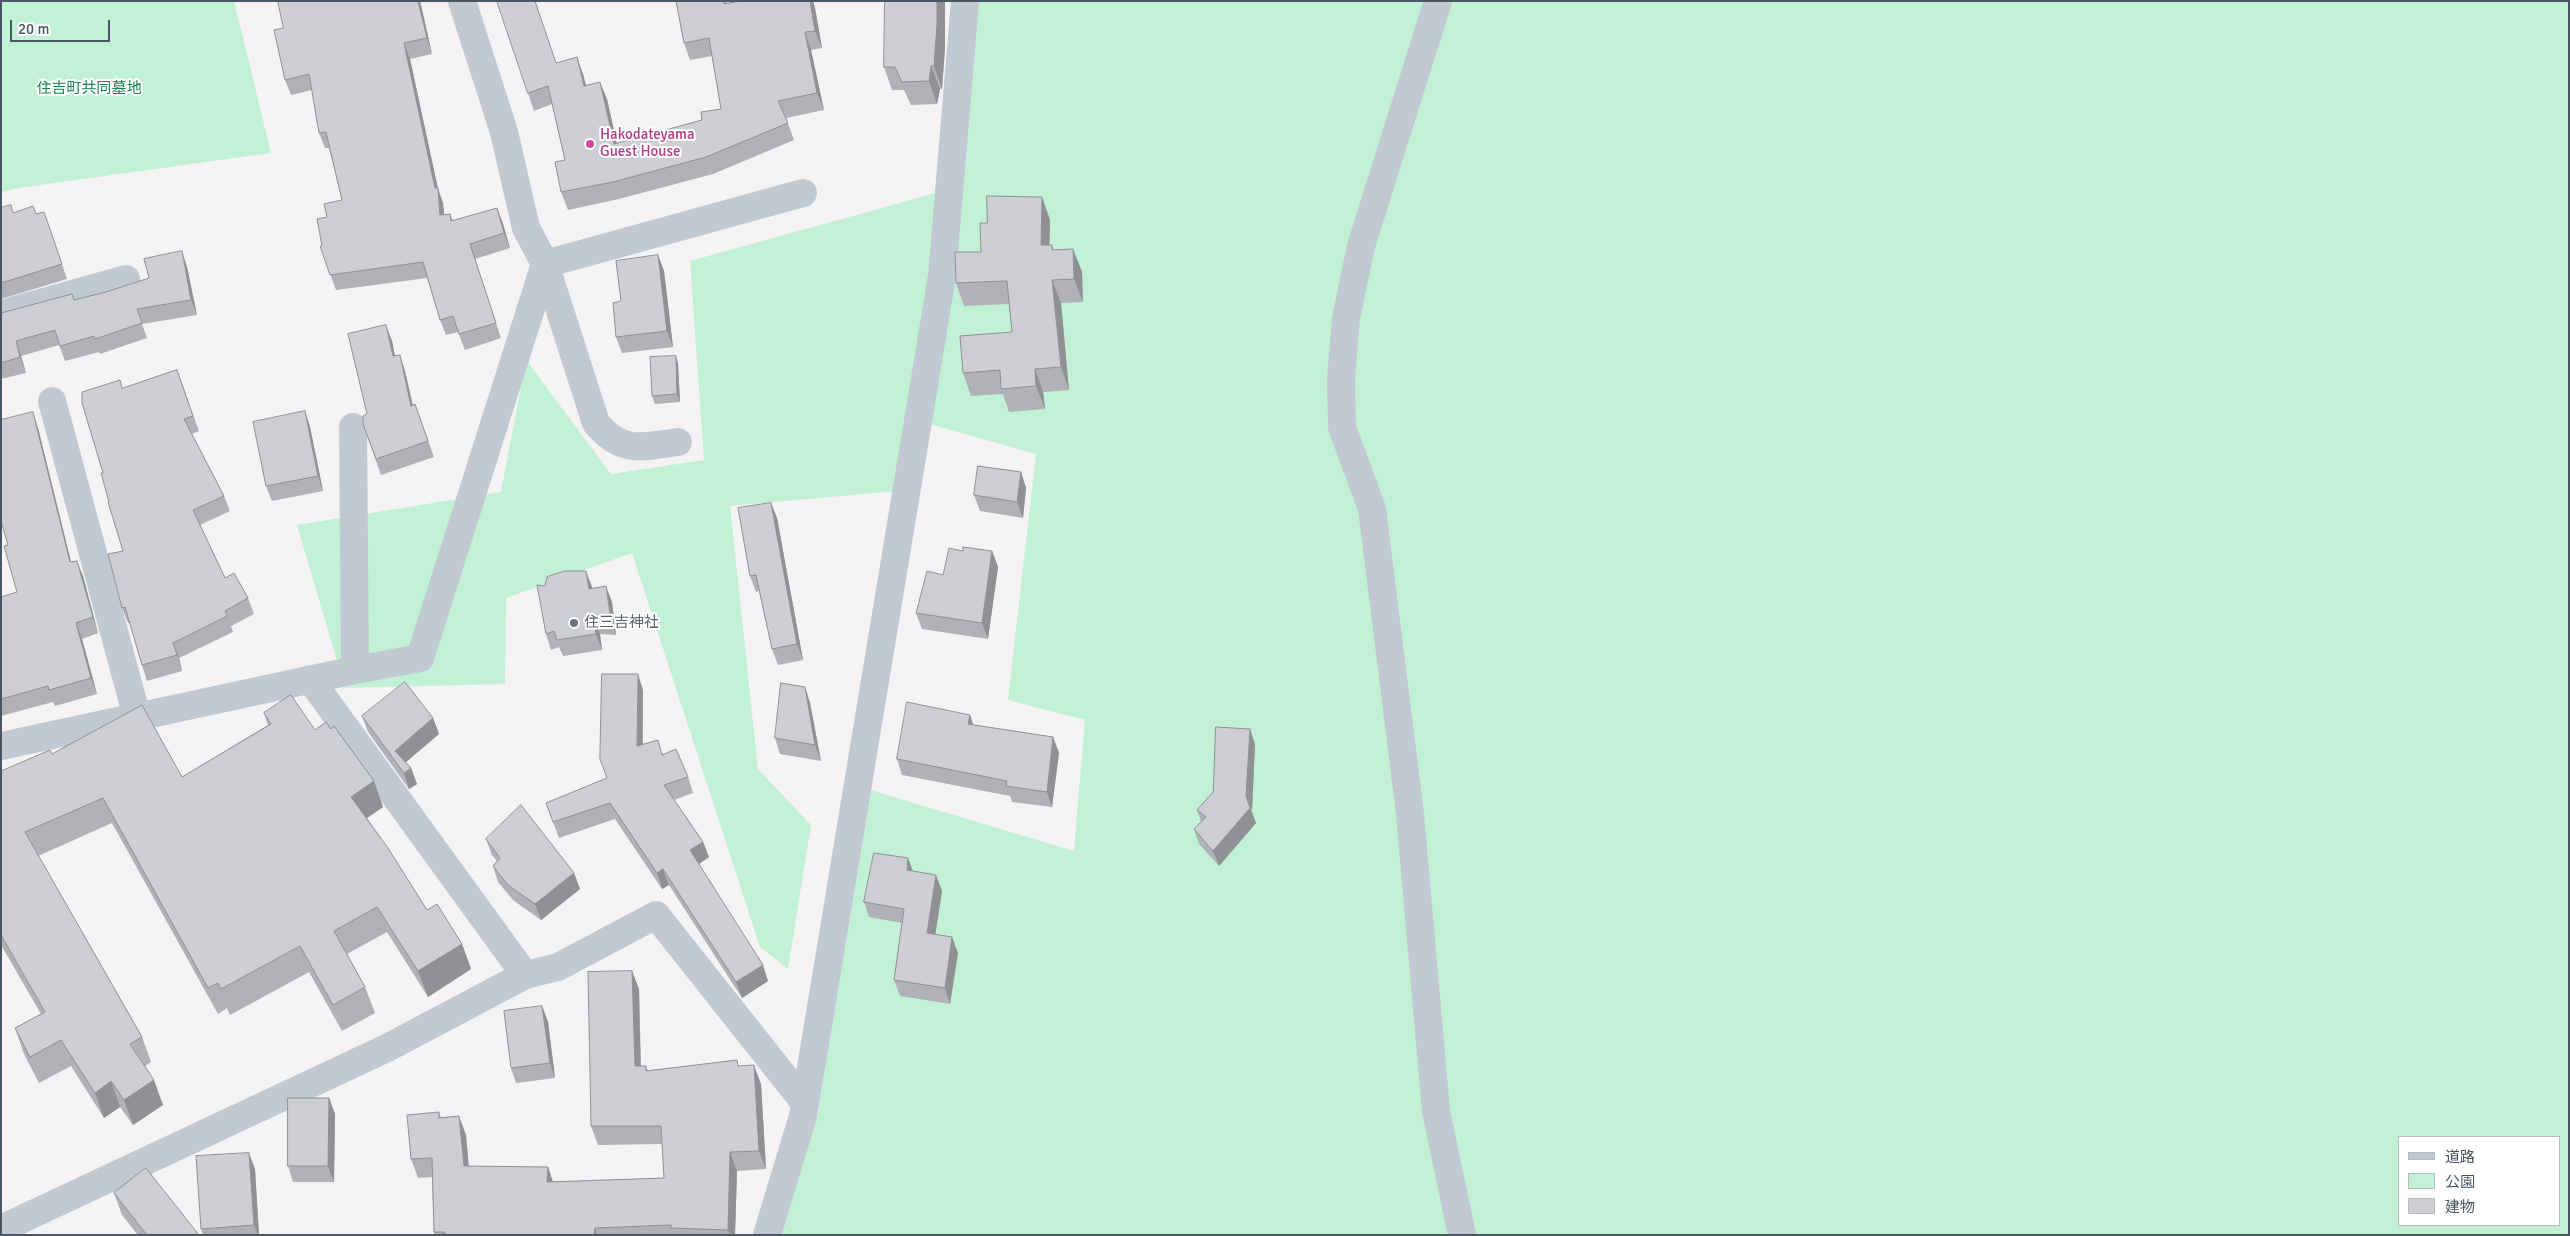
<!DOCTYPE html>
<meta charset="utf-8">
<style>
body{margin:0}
#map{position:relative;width:2570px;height:1236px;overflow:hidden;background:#f5f3f3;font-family:Signika,"Noto Sans JP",sans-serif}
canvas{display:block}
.frame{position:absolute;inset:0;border:2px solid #4a5661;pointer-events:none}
.legend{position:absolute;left:2398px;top:1136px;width:162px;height:90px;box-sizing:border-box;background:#fff;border:1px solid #b7bbc0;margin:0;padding:6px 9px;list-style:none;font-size:15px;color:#4a5661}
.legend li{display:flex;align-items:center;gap:10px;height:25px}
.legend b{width:25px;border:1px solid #b7bbc0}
.scale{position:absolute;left:10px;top:20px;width:100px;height:22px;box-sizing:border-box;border:2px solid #4a5661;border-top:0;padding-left:6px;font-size:15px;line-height:18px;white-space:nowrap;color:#4a5661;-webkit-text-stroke:4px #fff;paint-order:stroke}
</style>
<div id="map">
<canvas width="2570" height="1236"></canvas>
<div class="frame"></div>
<ul class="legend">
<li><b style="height:6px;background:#c1cad2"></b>道路</li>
<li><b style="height:14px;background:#c3f1d5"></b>公園</li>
<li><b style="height:14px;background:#cdcfd5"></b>建物</li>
</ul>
<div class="scale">20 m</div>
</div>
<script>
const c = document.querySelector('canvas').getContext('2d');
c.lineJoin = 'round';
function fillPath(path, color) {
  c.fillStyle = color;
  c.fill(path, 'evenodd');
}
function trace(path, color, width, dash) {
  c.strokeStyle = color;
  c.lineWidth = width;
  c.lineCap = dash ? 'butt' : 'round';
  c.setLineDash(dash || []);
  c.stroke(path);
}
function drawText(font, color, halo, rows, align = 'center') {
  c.font = font + ' Signika,"Noto Sans JP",sans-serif';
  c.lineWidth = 4;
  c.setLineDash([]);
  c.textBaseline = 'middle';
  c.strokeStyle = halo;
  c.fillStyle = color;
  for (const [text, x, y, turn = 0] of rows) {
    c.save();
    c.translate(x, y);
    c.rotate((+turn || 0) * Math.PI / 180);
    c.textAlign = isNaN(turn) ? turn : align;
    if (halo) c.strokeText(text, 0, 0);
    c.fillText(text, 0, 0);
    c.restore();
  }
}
const green = new Path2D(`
 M 1,1 L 234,1 L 271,153 L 25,187 L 1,192 Z
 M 975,1 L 2569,1 L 2569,1235 L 781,1235 L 818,1114 L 867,789 L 1074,851 L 1085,720 L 1008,700 L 1036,454 L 926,423 L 908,490 L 730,506 L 758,769 L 811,825 L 788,969 L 760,947 L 632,553 L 506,598 L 505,684 L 345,688 L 297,525 L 501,492 L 526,360 L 611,474 L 704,460 L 690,261 L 961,186 ZM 2399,1137 L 2559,1137 L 2559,1225 L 2399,1225 Z`);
const minor = new Path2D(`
 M 462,1 L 504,132 L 526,228 L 545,264 L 596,423 C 621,454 643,447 678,442
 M 1438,1 L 1361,246 L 1346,318 L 1341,378 L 1342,427 L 1372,509 L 1410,814 L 1436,1111 L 1462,1235
 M 545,264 L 803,193
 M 1,314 L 126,279
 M 52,401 L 137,717
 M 353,427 L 355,670
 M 310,679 L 525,975
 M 1,746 L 355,670 L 420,658 L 545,264
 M 1,1229 L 387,1048 L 525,975 L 558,967 L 656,915 L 805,1103
 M 767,1235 L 803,1116 L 942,276 L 965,1`);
const wall = new Path2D(`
 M 420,1 L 432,54 L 410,59 L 438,189 L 443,203 L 444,215 L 450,214 L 453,221 L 497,208 L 503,224 L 510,248 L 475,259 L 501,338 L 465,350 L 458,332 L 446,335 L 440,320 L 427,278 L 336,290 L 320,246 L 322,246 L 327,217 L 342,200 L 329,148 L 325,148 L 319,133 L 312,90 L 291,95 L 285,80 L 283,28 Z
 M 676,1 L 727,1 L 727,3 L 740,1 L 813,1 L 815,8 L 822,48 L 811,50 L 824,110 L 786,118 L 794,140 L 713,174 L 619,199 L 568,210 L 561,192 L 565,160 L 552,104 L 534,111 L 528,93 L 556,62 L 583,74 L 586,85 L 607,99 L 617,144 L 702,120 L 721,109 L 712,56 L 690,60 L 684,43 Z
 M 945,48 L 942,89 L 940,89 L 937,104 L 911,105 L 904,90 L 892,90 L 884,67 Z
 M 1042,197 L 1050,220 L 1049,245 L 1052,245 L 1054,250 L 1073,249 L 1082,272 L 1083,302 L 1061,303 L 1069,390 L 1043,392 L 1045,409 L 1009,412 L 1003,394 L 971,396 L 963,373 L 1012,332 L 1009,304 L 964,306 L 956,283 L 981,252 L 987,223 Z
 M 1,208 L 14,213 L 36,214 L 44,212 L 67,279 L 1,299 Z
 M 658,255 L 664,271 L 673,347 L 622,353 L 616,337 L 621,301 Z
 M 187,267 L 197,315 L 142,324 L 147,338 L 100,354 L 99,352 L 65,361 L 59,345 L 21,356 L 26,373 L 1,379 L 1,313 L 74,300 L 106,292 Z
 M 392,341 L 395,356 L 405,371 L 413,405 L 415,404 L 434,457 L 381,475 L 363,424 L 367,414 Z
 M 676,356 L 678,364 L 680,402 L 655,404 L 652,396 Z
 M 177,370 L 199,431 L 192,434 L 224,496 L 230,511 L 200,525 L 225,578 L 248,598 L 254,614 L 231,626 L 233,632 L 179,658 L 182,671 L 147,681 L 142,665 L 130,623 L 128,623 L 122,608 L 123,551 L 109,502 L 103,473 L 123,388 Z
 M 305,411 L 310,427 L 323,491 L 272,501 L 266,486 Z
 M 38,428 L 71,562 L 83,576 L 98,633 L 82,639 L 97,694 L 55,706 L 53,702 L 1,716 L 1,597 L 17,592 L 8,545 Z
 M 1021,472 L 1026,488 L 1023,518 L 980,511 L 974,495 Z
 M 771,503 L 777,518 L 803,660 L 778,665 L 772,649 L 759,591 L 756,592 L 750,576 Z
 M 963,551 L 992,551 L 998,567 L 988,639 L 922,629 L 916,613 L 943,575 Z
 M 545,586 L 592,588 L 612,602 L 616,635 L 600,634 L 602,650 L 563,656 L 559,647 L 551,650 L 546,634 Z
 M 805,687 L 810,703 L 821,761 L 780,754 L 775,738 Z
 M 643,690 L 643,745 L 663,755 L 688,777 L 693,793 L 674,800 L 703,842 L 709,857 L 699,864 L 768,981 L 742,998 L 669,885 L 662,889 L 615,819 L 559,838 L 546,803 L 607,778 Z
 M 264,713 L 315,730 L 374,781 L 383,807 L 367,818 L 427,910 L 462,944 L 471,969 L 428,997 L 387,932 L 347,954 L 365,987 L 375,1013 L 342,1031 L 309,972 L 230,1015 L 227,1008 L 218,1014 L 112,823 L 38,856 L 142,1037 L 151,1062 L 145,1066 L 163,1105 L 133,1125 L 120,1107 L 104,1118 L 71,1066 L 39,1083 L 24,1054 L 15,1028 L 41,1014 L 1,945 L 1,771 L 52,754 L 182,777 L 268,725 Z
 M 970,715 L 973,725 L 1053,737 L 1059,753 L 1052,807 L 1012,802 L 1010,796 L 902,775 L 897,759 Z
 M 362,716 L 433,718 L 439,734 L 405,763 L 411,768 L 417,784 L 409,789 L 368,732 Z
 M 1255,744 L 1252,811 L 1256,823 L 1219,866 L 1199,844 L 1194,829 L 1201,821 L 1197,810 Z
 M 486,839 L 574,873 L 580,889 L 541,920 L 513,900 L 498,882 L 493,866 L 497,861 L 492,855 Z
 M 913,871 L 942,891 L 935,935 L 958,953 L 950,1004 L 900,996 L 894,980 L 902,923 L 869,917 L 864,902 Z
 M 632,971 L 639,989 L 641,1066 L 646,1066 L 648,1071 L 739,1066 L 761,1084 L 766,1169 L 737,1171 L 735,1235 L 435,1235 L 434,1232 L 432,1177 L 418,1178 L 411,1159 L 439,1112 L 441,1118 L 466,1135 L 469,1166 L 548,1167 L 553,1182 L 664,1178 L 662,1144 L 598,1145 L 591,1126 Z
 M 542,1006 L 548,1022 L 555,1078 L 516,1083 L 511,1068 Z
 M 329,1098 L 335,1114 L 334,1182 L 293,1182 L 288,1166 Z
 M 255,1169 L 259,1235 L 203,1235 L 201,1229 Z
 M 114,1193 L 199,1235 L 138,1235 L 122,1215 Z`);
const shadedWall = new Path2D(`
 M 418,1 L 420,1 L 432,54 L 427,38 Z
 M 810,1 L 813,1 L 815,8 L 822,48 L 815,31 Z
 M 937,1 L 945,1 L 945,48 L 942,89 L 934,66 Z
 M 805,32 L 811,50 L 824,110 L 817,93 Z
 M 404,43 L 410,59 L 438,189 L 443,203 L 446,231 L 440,215 L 435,188 Z
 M 577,57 L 583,74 L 590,103 L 584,86 Z
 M 931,66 L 940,89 L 937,104 L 929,81 Z
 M 600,82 L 607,99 L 621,162 L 614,144 Z
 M 1042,197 L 1050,220 L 1049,268 L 1041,245 Z
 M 497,208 L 503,224 L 510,248 L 504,233 Z
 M 1073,249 L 1082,272 L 1083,302 L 1074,279 Z
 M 182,251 L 187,267 L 197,315 L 191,300 Z
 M 658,255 L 664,271 L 673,347 L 667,331 Z
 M 1052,280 L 1061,303 L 1069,390 L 1061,367 Z
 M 386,325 L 392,341 L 398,372 L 393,356 Z
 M 16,341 L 21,356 L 26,373 L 20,357 Z
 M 400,355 L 405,371 L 416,422 L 411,406 Z
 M 676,356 L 678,364 L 680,402 L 677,394 Z
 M 1035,369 L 1043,392 L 1045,409 L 1036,386 Z
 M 305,411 L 310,427 L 323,491 L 318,476 Z
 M 33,412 L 38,428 L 75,578 L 70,562 Z
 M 1021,472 L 1026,488 L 1023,518 L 1017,502 Z
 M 771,503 L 777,518 L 803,660 L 797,644 Z
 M 992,551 L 998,567 L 988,639 L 982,623 Z
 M 77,561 L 83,576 L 98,633 L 93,617 Z
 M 586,571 L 592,587 L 595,605 L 589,589 Z
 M 606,586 L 612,602 L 616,635 L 611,620 Z
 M 594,618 L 600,634 L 602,650 L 596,634 Z
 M 76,623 L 82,639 L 97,694 L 91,678 Z
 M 173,643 L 179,658 L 182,671 L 177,655 Z
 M 638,674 L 643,690 L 642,762 L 637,746 Z
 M 805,687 L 810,703 L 821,761 L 815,745 Z
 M 970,715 L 975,730 L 968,724 Z
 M 433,718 L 439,734 L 400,767 L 395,751 Z
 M 1250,729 L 1255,744 L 1252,811 L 1246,796 Z
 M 1053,737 L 1059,753 L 1052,807 L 1047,792 Z
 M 411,768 L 417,784 L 409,789 L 404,773 Z
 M 374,781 L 383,807 L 361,822 L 351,797 Z
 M 1250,808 L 1256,823 L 1219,866 L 1213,851 Z
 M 703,842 L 709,857 L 696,866 L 690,850 Z
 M 908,858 L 914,874 L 907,870 Z
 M 663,869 L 669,885 L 662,889 L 657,873 Z
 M 574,873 L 580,889 L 541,920 L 535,904 Z
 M 936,875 L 942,891 L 933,949 L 927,933 Z
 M 952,937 L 958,953 L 950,1004 L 945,988 Z
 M 462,944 L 471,969 L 428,997 L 418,971 Z
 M 763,965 L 768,981 L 742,998 L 736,982 Z
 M 632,971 L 639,989 L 641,1084 L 635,1066 Z
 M 542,1006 L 548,1022 L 555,1078 L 550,1063 Z
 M 754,1065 L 761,1084 L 766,1169 L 759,1151 Z
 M 154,1080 L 163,1105 L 133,1125 L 124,1100 Z
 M 111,1081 L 120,1107 L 104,1118 L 95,1093 Z
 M 329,1098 L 335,1114 L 334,1182 L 328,1166 Z
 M 459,1116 L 466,1135 L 470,1185 L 464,1166 Z
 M 730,1152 L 737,1171 L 735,1235 L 730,1235 L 728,1230 Z
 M 249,1153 L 255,1169 L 259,1235 L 258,1235 L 254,1225 Z
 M 548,1167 L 554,1186 L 547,1182 Z
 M 595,1228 L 597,1235 L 594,1235 Z`);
const building = new Path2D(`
 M 278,1 L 418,1 L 427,38 L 404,43 L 435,188 L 438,188 L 440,215 L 450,214 L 451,221 L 497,208 L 504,233 L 470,244 L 496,323 L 459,334 L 453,316 L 440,320 L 423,262 L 330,275 L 320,246 L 322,246 L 317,219 L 327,217 L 324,204 L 342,200 L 326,132 L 319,133 L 309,74 L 285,80 L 274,30 L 283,28 Z
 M 497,1 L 535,1 L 556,63 L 577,57 L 584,86 L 600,82 L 614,144 L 702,120 L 701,112 L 721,109 L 709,38 L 684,43 L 676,1 L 724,1 L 724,4 L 740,1 L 810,1 L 815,31 L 805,32 L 817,93 L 778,101 L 788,123 L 706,157 L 613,182 L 561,192 L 555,162 L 565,160 L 548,86 L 528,93 Z
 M 885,1 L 937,1 L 937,24 L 934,66 L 931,66 L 929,81 L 902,82 L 895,67 L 884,67 Z
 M 987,196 L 1042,197 L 1041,245 L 1052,245 L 1052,250 L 1073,249 L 1074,279 L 1052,280 L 1061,367 L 1035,369 L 1036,386 L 1001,389 L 1000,370 L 963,373 L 960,336 L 1012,332 L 1007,281 L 956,283 L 955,252 L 981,252 L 980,223 L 987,223 Z
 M 11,205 L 13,213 L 33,206 L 36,214 L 44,212 L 62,264 L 1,283 L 1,208 Z
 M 182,251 L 191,300 L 137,309 L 142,323 L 95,339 L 94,336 L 60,346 L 55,330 L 16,341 L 20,357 L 1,363 L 1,313 L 72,294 L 74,300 L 106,292 L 149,278 L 144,259 Z
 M 658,255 L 667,331 L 616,337 L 613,303 L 621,301 L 616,261 Z
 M 386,325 L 393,356 L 400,355 L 411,406 L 415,404 L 428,441 L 376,459 L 363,424 L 363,416 L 367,414 L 348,334 Z
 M 676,356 L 677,394 L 652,396 L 650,357 Z
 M 177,370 L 193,416 L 184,419 L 224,496 L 193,510 L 225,578 L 234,573 L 248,598 L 225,611 L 227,616 L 173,643 L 177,655 L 142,665 L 125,607 L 122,608 L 108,554 L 123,551 L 108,502 L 109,502 L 101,473 L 103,473 L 82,403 L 82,392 L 120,380 L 122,388 Z
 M 305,411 L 318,476 L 266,486 L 253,422 Z
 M 33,412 L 70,562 L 77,561 L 93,617 L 76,623 L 91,678 L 49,690 L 48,686 L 1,699 L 1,597 L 17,592 L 4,546 L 8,545 L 1,521 L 1,420 Z
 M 978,466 L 1021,472 L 1017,502 L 974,495 Z
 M 771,503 L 797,644 L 772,649 L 756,575 L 750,576 L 738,508 Z
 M 963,547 L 992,551 L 982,623 L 916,613 L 927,571 L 943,575 L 949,548 L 963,551 Z
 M 565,571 L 586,571 L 589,589 L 606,586 L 611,620 L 594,618 L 596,634 L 557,640 L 554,631 L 546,634 L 537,585 L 545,586 L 547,577 Z
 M 602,674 L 638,674 L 637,746 L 658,740 L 662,755 L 676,749 L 688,777 L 664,785 L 703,842 L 690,850 L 763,965 L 736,982 L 663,869 L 657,873 L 610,803 L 553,822 L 546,803 L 607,778 L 600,759 Z
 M 405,682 L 433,718 L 395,751 L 411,768 L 404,773 L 362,716 Z
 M 781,683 L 805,687 L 815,745 L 775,738 Z
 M 291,695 L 315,730 L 326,722 L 331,729 L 334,726 L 374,781 L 351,797 L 388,848 L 427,910 L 437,904 L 462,944 L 418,971 L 377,907 L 334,931 L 365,987 L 333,1005 L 300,946 L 221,989 L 218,983 L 208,988 L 103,798 L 25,832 L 142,1037 L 130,1044 L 154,1080 L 124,1100 L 111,1081 L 95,1093 L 61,1040 L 30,1057 L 15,1028 L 45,1012 L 1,935 L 1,771 L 50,750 L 52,754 L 142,705 L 182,777 L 271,724 L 264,713 Z
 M 907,702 L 970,715 L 968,724 L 1053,737 L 1047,792 L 1006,786 L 1007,781 L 897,759 Z
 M 1216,727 L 1250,729 L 1246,796 L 1250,808 L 1213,851 L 1194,829 L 1206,817 L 1197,810 L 1213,792 Z
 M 521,805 L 574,873 L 535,904 L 508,885 L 493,866 L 500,858 L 486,839 Z
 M 874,853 L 908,858 L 907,870 L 936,875 L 927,933 L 952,937 L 945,988 L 894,980 L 904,909 L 864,902 Z
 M 632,971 L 635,1066 L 646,1066 L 646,1071 L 737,1060 L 738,1066 L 754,1065 L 759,1151 L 730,1152 L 728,1230 L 671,1228 L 671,1225 L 595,1228 L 594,1235 L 445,1235 L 445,1232 L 434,1232 L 432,1158 L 411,1159 L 407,1115 L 439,1112 L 439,1118 L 459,1116 L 464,1166 L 548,1167 L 547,1182 L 664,1178 L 661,1126 L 591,1126 L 588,972 Z
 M 542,1006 L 550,1063 L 511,1068 L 504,1011 Z
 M 288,1098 L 329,1098 L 328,1166 L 288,1166 Z
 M 249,1153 L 254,1225 L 201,1229 L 196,1156 Z
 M 146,1168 L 199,1235 L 147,1235 L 114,1193 Z`);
const markers = [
 [590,144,5,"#d1479c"],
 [574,623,5,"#6b7280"]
];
const parkNames = [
 ["住吉町共同墓地",89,89]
];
const hotelNames = [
 ["Hakodateyama",600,135],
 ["Guest House",600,152]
];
const worshipNames = [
 ["住三吉神社",584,623]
];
fillPath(green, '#c3f1d5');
trace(minor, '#c1cad2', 28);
fillPath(wall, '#b0b2b7');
fillPath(shadedWall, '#909195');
fillPath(building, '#cdcfd5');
trace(building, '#909195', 1);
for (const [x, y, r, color] of markers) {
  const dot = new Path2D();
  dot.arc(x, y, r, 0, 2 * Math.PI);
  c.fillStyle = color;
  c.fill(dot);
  trace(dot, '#fff', 2);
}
drawText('15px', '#17864f', '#fff', parkNames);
drawText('15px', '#b23c85', '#fff', hotelNames, 'left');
drawText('15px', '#5b616d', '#fff', worshipNames, 'left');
</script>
